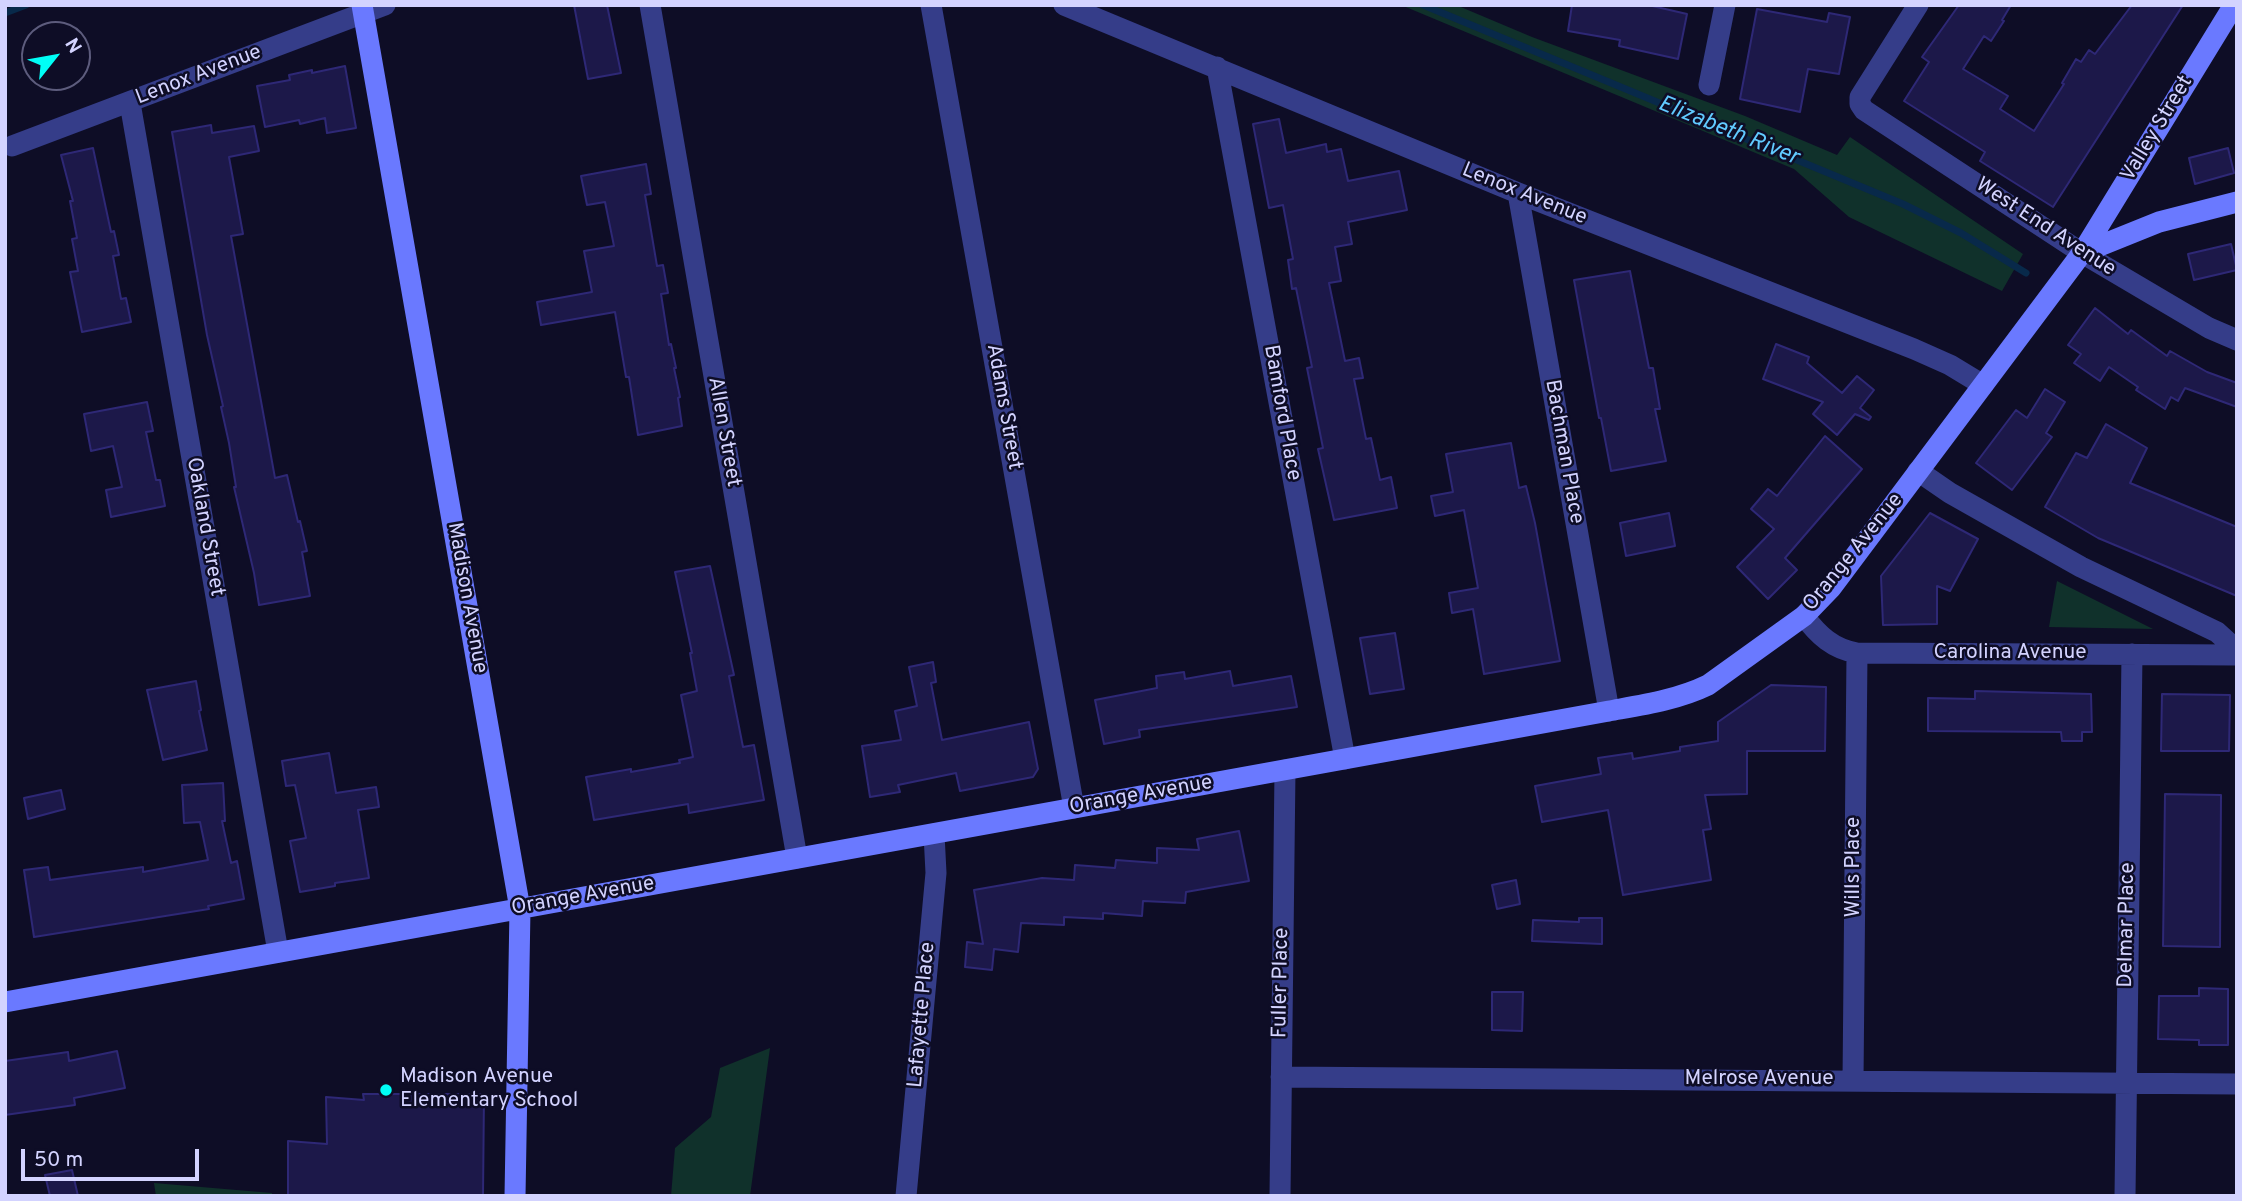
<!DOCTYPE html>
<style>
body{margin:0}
#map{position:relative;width:2242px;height:1201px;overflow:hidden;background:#0e0d26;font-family:Overpass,sans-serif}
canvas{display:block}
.frame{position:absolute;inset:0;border:7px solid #d3d3ff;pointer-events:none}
.north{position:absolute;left:21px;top:21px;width:70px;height:70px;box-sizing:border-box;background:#0e0d26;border:2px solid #5d5c7d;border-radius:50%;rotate:59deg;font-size:19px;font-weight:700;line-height:28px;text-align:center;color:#d3d3ff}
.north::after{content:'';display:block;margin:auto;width:24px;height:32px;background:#00fef6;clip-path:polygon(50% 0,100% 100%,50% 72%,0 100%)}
.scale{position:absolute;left:21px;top:1149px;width:178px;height:32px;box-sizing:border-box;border:4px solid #d3d3ff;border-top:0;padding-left:9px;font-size:21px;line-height:24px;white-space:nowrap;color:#d3d3ff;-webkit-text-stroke:5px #0e0d26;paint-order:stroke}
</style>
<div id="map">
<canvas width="2242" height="1201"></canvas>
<div class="frame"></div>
<div class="north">N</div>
<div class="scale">50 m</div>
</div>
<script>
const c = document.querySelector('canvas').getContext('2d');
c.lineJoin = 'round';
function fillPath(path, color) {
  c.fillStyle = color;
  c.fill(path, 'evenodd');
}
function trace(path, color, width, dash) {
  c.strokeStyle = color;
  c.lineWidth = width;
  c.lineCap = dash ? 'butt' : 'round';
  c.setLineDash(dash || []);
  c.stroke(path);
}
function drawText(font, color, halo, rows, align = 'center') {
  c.font = font + ' Overpass,sans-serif';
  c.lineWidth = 5;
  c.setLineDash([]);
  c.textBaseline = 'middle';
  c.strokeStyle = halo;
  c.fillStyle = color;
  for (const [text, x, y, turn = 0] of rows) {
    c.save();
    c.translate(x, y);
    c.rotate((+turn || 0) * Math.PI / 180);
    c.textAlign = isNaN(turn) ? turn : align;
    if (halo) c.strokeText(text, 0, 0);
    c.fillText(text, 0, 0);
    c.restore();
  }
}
const green = new Path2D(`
 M 1401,5 L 1456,5 L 1532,37 L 1745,116 L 1837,155 L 1850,137 L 2023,254 L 2002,291 L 1849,217 L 1794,169 Z
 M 2057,581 L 2153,629 L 2049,627 Z
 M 770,1048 L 750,1196 L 671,1196 L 675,1148 L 711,1117 L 720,1068 Z
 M 154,1183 L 272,1193 L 272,1196 L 156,1196 Z`);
const stream = new Path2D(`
 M 1423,5 L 1903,204 L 1961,233 L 2026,273
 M 5,13 L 26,5`);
const building = new Path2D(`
 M 574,5 L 607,5 L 621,73 L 588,79 Z
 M 1572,5 L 1648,5 L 1687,14 L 1678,59 L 1619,46 L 1620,40 L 1568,31 Z
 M 1959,5 L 2011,5 L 2002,20 L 2004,21 L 1991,41 L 1984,36 L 1963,69 L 2008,96 L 2000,109 L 2034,131 L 2064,84 L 2062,83 L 2076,59 L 2081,62 L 2089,50 L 2095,54 L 2132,5 L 2183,5 L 2053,207 L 1980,161 L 1985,152 L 1904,101 L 1929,62 L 1922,57 Z
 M 1757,9 L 1827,22 L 1829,13 L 1850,17 L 1839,74 L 1808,69 L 1800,112 L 1740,99 Z
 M 345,66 L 356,128 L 327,133 L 325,118 L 300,124 L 299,120 L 265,127 L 257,86 L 290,80 L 289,75 L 312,70 L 312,73 Z
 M 1279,119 L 1286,153 L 1326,144 L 1327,152 L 1341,149 L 1348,181 L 1399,171 L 1407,210 L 1348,222 L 1352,244 L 1335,247 L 1341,281 L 1329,283 L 1345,361 L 1359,358 L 1363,378 L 1354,379 L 1366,439 L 1371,438 L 1380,480 L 1391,477 L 1397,508 L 1334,520 L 1318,449 L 1323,448 L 1307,368 L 1312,367 L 1296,288 L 1292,289 L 1288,260 L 1293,259 L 1283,205 L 1269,208 L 1253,124 Z
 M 211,125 L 212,133 L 254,126 L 259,151 L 229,157 L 243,234 L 231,236 L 275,478 L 287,475 L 298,522 L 300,521 L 307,551 L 302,552 L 310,596 L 259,605 L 254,573 L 234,487 L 236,487 L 229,443 L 221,407 L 223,406 L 207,335 L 172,132 Z
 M 93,148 L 111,232 L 114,231 L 119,255 L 113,256 L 121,299 L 126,298 L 131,322 L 82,332 L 70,272 L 78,271 L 72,239 L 77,238 L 70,201 L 73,201 L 61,155 Z
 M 2228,148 L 2234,173 L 2195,184 L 2189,158 Z
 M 646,164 L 651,194 L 645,195 L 657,266 L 663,265 L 668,293 L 661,294 L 669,345 L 671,344 L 676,368 L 674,368 L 680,397 L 678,398 L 682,426 L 638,435 L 629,377 L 626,377 L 615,312 L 541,325 L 537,302 L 592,292 L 584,251 L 614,246 L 605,202 L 587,205 L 581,176 Z
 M 2231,244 L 2237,270 L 2194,280 L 2188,254 Z
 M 1630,271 L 1649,368 L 1653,368 L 1660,409 L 1655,409 L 1666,461 L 1611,471 L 1601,418 L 1599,418 L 1574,280 Z
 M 2095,308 L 2128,334 L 2131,330 L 2167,356 L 2170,351 L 2207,372 L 2237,383 L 2237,407 L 2185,388 L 2178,401 L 2171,397 L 2165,409 L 2136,390 L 2138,387 L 2109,367 L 2100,381 L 2074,363 L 2081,354 L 2068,345 Z
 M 1776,344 L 1809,357 L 1807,363 L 1842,393 L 1857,376 L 1874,390 L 1860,408 L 1871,417 L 1869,420 L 1855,414 L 1837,435 L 1813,414 L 1823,402 L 1763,379 Z
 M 2045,389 L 2065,402 L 2046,433 L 2052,437 L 2012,490 L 1976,463 L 2016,410 L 2027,418 Z
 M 147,402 L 153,431 L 146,432 L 156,480 L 160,480 L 165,506 L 111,517 L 106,490 L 122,487 L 113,446 L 91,451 L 84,414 Z
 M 2106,424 L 2147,448 L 2130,483 L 2237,527 L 2237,596 L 2098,538 L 2045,507 L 2076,453 L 2087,458 Z
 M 1825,436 L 1862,469 L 1785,558 L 1797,570 L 1768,599 L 1737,567 L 1774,529 L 1751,509 L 1768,489 L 1777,496 Z
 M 1511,443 L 1519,488 L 1526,486 L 1535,523 L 1560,661 L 1484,674 L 1473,609 L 1452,613 L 1449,593 L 1478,588 L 1464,510 L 1435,516 L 1431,496 L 1453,492 L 1446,454 Z
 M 1669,513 L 1675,546 L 1626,556 L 1620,523 Z
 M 1930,513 L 1978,539 L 1950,591 L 1937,586 L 1937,624 L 1883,625 L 1881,576 Z
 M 710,566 L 734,675 L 729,676 L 743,747 L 754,745 L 764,800 L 689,813 L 688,804 L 594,820 L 586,777 L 631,769 L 631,772 L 680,763 L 679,760 L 693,757 L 681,695 L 697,691 L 690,653 L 692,653 L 675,572 Z
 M 1395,633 L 1404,689 L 1370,694 L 1360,638 Z
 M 933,662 L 936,682 L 931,683 L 942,740 L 1029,722 L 1038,769 L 1033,777 L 960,791 L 956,773 L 898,785 L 900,792 L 870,797 L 862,746 L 901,740 L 895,711 L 917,706 L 909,667 Z
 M 1230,671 L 1233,686 L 1291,676 L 1297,707 L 1139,730 L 1140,737 L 1104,744 L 1095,700 L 1157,688 L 1156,676 L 1184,672 L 1185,679 Z
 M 196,681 L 201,710 L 199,711 L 207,750 L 163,760 L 147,690 Z
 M 1771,685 L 1826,687 L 1825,751 L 1747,751 L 1747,794 L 1705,795 L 1711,829 L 1703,830 L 1711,880 L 1623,895 L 1608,810 L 1542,822 L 1535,786 L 1601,774 L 1598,758 L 1632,753 L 1633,759 L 1680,751 L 1680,747 L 1718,741 L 1718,722 Z
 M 1975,691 L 2091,694 L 2092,732 L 2082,732 L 2082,741 L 2062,741 L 2061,732 L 1928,731 L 1928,698 L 1975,699 Z
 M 2162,694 L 2230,695 L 2229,751 L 2161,751 Z
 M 329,753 L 336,793 L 376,787 L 379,807 L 358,810 L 369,878 L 335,883 L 335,886 L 300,892 L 290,841 L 306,838 L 295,785 L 286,786 L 282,761 Z
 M 223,783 L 225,821 L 222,821 L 231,863 L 237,861 L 244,899 L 208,906 L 209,909 L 34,937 L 24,870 L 48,867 L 50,880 L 143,867 L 143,872 L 208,860 L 200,822 L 184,823 L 182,785 Z
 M 61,790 L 65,809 L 28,819 L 24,798 Z
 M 2165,794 L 2221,795 L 2220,947 L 2163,946 Z
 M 1239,831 L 1249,881 L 1186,892 L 1185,903 L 1143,901 L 1142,916 L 1103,913 L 1103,919 L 1064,917 L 1064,925 L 1021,923 L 1018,952 L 994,949 L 992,970 L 965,967 L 967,942 L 983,944 L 974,890 L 1042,878 L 1074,880 L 1075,865 L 1115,868 L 1116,860 L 1157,863 L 1157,848 L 1199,850 L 1197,839 Z
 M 1516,880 L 1520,904 L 1497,909 L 1492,885 Z
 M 1579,918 L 1602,918 L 1602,944 L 1532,941 L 1533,920 L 1579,922 Z
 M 2199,988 L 2228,989 L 2228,1045 L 2199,1045 L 2199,1040 L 2158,1039 L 2159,996 L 2199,996 Z
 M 1492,992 L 1523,992 L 1522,1031 L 1492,1030 Z
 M 117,1051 L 125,1088 L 74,1098 L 75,1105 L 5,1115 L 5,1061 L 68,1052 L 69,1061 Z
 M 363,1094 L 484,1094 L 483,1196 L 288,1196 L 288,1141 L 327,1144 L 326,1097 L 364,1100 Z
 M 72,1170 L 78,1196 L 50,1196 L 45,1175 Z`);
const street = new Path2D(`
 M 650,5 L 797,858
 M 931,5 L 1074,808
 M 1064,5 L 1518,193 L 1914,349 L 1950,365 L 1983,385
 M 1918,5 L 1860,97 L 1860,104 L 1864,110 L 2082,253 L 2209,328 L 2237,340
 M 1217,67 L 1345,759
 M 1709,85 L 1725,5
 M 130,103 L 278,952
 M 12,146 L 385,5
 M 1518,193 L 1609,711
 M 1918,471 L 1950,493 L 2081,567 L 2217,632 L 2228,642 L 2230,655
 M 1804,616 C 1818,635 1833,649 1857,653 L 2237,655
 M 1281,1077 L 2237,1084
 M 1853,1081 L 1857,653
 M 906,1196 L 936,873 L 934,834
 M 1280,1196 L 1285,770
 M 2125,1196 L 2132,654`);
const secondary = new Path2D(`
 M 362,5 L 520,909 L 515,1196
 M 2082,253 L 2159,222 L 2237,202
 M 5,1002 L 1609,711 C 1642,705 1677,700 1708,685 L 1804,616 L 1831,588 L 2082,253 L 2234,5`);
const markers = [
 [386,1090,7,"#00fef6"]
];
const streetNames = [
 ["Lenox Avenue",199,76,-21],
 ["Valley Street",2158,129,-59],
 ["Lenox Avenue",1524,195,22],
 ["West End Avenue",2045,228,33],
 ["Adams Street",1003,407,80],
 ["Bamford Place",1281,413,80],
 ["Allen Street",723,432,80],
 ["Bachman Place",1563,452,80],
 ["Oakland Street",204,527,80],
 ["Orange Avenue",1854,553,-51],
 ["Madison Avenue",466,598,80],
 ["Carolina Avenue",2010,654],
 ["Orange Avenue",1141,796,-10],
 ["Wills Place",1855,867,-90],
 ["Orange Avenue",583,897,-10],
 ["Delmar Place",2128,925,-89],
 ["Fuller Place",1282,983,-89],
 ["Lafayette Place",923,1015,-85],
 ["Melrose Avenue",1759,1080]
];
const poiNames = [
 ["Madison Avenue",400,1078],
 ["Elementary School",400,1102]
];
const waterNames = [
 ["Elizabeth River",1728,132,22]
];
fillPath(green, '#10312b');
trace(stream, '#08294a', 7);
fillPath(building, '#1c1849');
trace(building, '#2e2876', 2);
trace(street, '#353d89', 21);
trace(secondary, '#6a79ff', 21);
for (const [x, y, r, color] of markers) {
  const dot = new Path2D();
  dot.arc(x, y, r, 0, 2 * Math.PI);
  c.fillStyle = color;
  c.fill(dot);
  trace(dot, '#0e0d26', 2.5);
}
drawText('21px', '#d3d3ff', '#0e0d26', streetNames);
drawText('21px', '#d3d3ff', '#0e0d26', poiNames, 'left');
drawText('italic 23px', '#61caff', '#0e0d26', waterNames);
</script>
